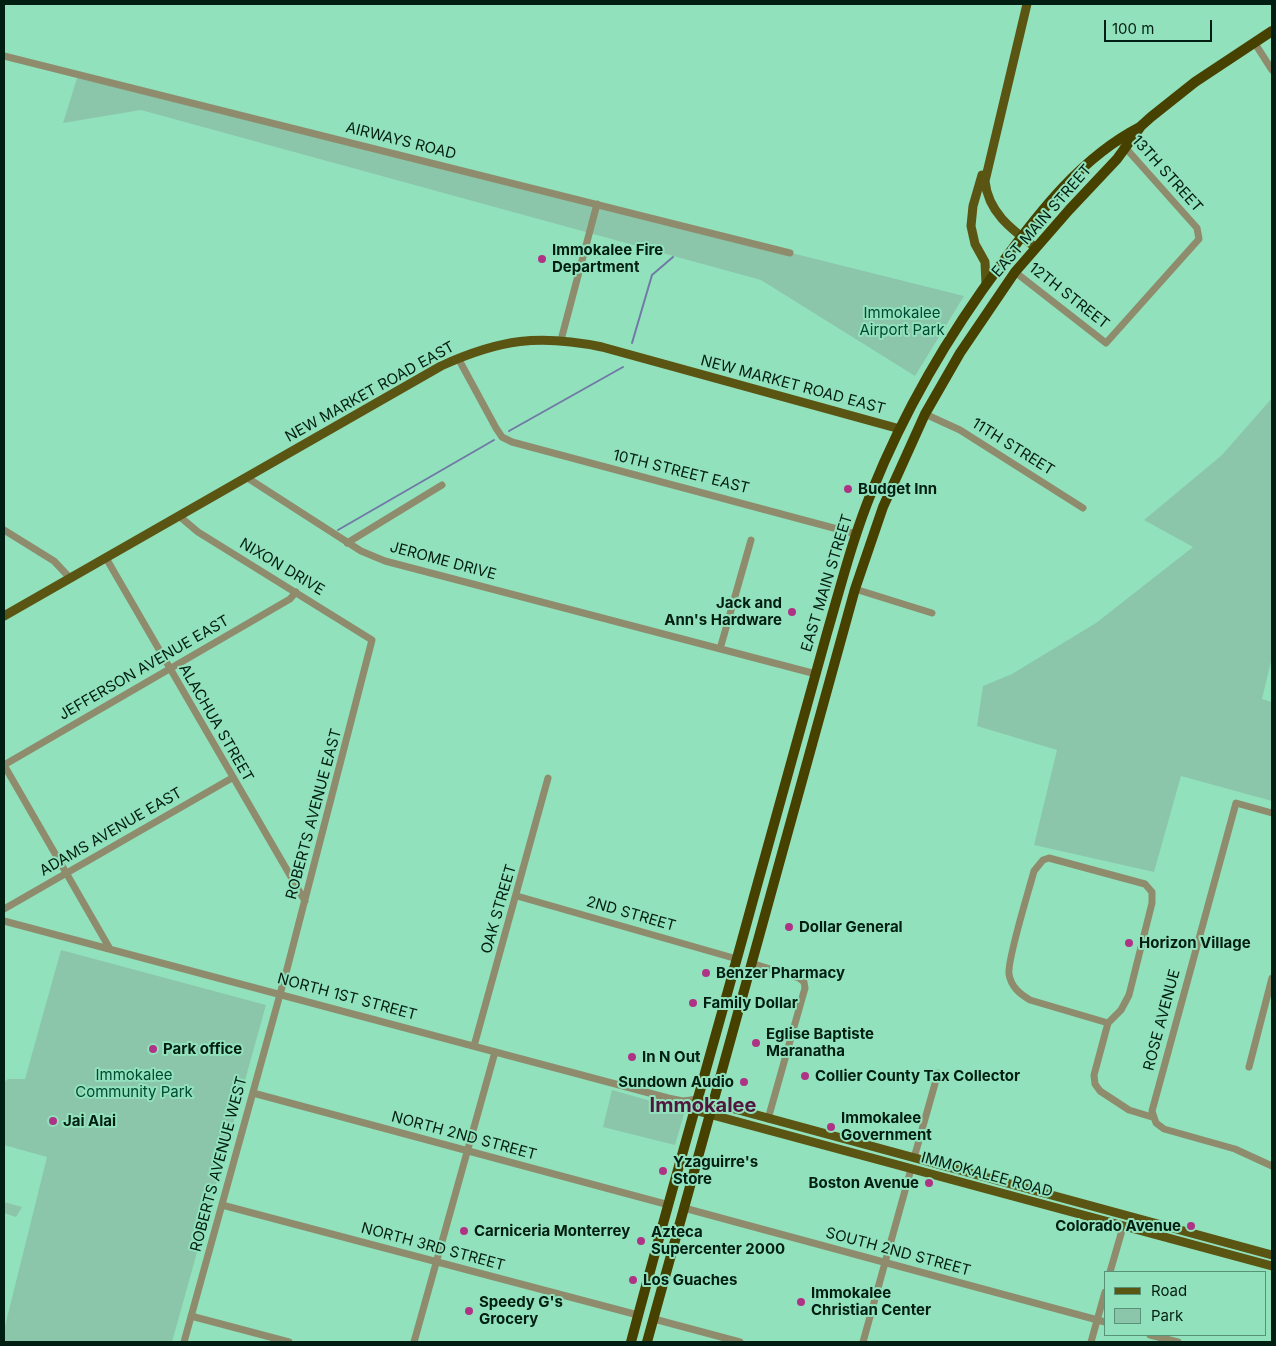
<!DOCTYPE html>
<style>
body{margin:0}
#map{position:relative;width:1276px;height:1346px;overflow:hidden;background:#92e1bd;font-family:Inter,sans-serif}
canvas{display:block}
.frame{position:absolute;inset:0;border:5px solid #001e11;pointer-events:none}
.legend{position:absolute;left:1104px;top:1271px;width:162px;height:65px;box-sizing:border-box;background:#92e1bd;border:1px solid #589378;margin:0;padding:6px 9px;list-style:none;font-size:15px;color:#001e11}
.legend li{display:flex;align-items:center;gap:10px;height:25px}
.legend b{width:25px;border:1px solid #589378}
.scale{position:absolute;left:1104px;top:20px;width:108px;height:22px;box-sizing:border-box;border:2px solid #001e11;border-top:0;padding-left:6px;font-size:15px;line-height:18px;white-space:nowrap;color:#001e11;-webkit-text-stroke:4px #92e1bd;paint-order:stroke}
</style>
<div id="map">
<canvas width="1276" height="1346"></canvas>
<div class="frame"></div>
<ul class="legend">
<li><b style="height:6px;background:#5b5513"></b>Road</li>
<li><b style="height:14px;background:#8bc6aa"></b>Park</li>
</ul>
<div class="scale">100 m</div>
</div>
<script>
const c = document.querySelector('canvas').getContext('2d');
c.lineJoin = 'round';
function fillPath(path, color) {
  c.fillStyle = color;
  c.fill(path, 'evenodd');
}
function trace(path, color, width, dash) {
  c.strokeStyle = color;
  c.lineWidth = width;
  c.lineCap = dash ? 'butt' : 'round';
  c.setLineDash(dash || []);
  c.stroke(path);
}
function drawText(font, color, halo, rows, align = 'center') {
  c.font = font + ' Inter,sans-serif';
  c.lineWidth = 4;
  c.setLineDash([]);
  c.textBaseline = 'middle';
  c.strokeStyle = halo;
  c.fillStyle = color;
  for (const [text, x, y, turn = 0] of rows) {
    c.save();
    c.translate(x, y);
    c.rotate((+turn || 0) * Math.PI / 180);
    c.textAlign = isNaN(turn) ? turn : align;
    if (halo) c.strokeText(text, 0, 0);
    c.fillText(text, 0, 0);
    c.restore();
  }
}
const green = new Path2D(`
 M 78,75 L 964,296 L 915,376 L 761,280 L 141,110 L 63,123 Z
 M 1272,398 L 1272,657 L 1262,699 L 1272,702 L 1272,801 L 1181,776 L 1154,872 L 1034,845 L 1057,750 L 977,726 L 983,686 L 1012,674 L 1096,623 L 1193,547 L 1144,520 L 1222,455 Z
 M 61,950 L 266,1005 L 172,1342 L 4,1342 L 4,1330 L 47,1157 L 4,1145 L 4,1082 L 8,1079 L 25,1079 Z
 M 612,1090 L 683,1110 L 684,1114 L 675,1145 L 603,1127 Z
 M 4,1202 L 22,1207 L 16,1217 L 4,1213 Z`);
const stream = new Path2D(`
 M 632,343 L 652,275 L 673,257
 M 509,431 L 623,367
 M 338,530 L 494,440`);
const minor = new Path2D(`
 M 1254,42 L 1272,70
 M 4,56 L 790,253
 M 1015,272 L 1106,343 L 1199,239 L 1197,228 L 1123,145
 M 561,340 L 597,204
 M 458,358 L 496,428 L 502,437 L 512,442 L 856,534
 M 925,414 L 960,430 L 1083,508
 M 246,477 L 361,551 L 385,561 L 816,674
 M 179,516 L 198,532 L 372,640 L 287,969 L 184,1342
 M 4,530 L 54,561 L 70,578
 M 347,543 L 442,485
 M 106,558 L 305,901
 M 855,589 L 932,613
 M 720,649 L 751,540
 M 4,765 L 290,599 L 296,592
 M 4,765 L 110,949
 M 1272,813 L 1236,803 L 1152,1111 L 1156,1123 L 1164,1129 L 1235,1149 L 1272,1166
 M 517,896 L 737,959
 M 4,909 L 232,778
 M 4,921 L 668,1098 L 683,1101 L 698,1099
 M 751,963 L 799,978 L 804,982 L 805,988 L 768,1119
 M 1108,1023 L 1030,1000 C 1020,994 1011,987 1009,974 C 1007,960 1029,890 1034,871 L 1043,860 L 1049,858 L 1145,884 L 1152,892 L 1152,903 L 1129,995 L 1121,1010 L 1108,1023 L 1094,1075 L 1095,1084 L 1100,1091 L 1129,1110 L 1152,1117
 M 474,1046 L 548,778
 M 1249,1067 L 1272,978
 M 253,1093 L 669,1205
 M 914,1158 L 938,1073
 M 222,1205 L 638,1315
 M 684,1208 L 1105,1322
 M 1110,1272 L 1123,1227
 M 191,1316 L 289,1342
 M 654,1319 L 740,1342
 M 1150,1335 L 1178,1342
 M 414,1342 L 495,1052
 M 863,1342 L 911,1169
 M 1091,1342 L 1105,1292`);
const major = new Path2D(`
 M 1027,4 L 985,181 C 988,212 1011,229 1035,247
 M 982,175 L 973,206 L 971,226 L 975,244 L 985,262 L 986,284
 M 4,616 L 441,366 C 500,339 539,334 602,347 L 900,429
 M 698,1099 L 1272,1255
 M 694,1110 L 1272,1266`);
const highway = new Path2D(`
 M 631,1342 C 670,1194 713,1047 753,900 C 778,811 802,722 827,633 C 841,585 853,537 872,491 C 905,409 949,334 1002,263 C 1040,211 1082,157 1140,127
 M 647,1342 L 855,589 L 883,507 L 925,414 L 960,353 L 1015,272 L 1069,210 L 1117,159 L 1141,126 L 1151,117 L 1195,82 L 1272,31`);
const markers = [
 [542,259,5,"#ae3385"],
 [848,489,5,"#ae3385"],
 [792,612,5,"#ae3385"],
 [789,927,5,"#ae3385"],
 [1129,943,5,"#ae3385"],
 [706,973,5,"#ae3385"],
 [693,1003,5,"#ae3385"],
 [756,1043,5,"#ae3385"],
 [153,1049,5,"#ae3385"],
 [632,1057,5,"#ae3385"],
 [805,1076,5,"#ae3385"],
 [744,1082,5,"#ae3385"],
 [53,1121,5,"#ae3385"],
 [831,1127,5,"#ae3385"],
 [663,1171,5,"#ae3385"],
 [929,1183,5,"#ae3385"],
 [1191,1226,5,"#ae3385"],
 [464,1231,5,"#ae3385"],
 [641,1241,5,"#ae3385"],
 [633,1280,5,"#ae3385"],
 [801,1302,5,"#ae3385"],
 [469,1311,5,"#ae3385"]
];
const streetNames = [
 ["AIRWAYS ROAD",401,141,14],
 ["13TH STREET",1167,174,48],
 ["EAST MAIN STREET",1042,221,-49],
 ["12TH STREET",1069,296,38],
 ["NEW MARKET ROAD EAST",793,385,15],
 ["NEW MARKET ROAD EAST",370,392,-29],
 ["11TH STREET",1013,447,32],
 ["10TH STREET EAST",681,472,14],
 ["JEROME DRIVE",443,561,15],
 ["NIXON DRIVE",282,567,31],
 ["EAST MAIN STREET",827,583,-73],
 ["JEFFERSON AVENUE EAST",144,668,-30],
 ["ALACHUA STREET",216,723,60],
 ["ROBERTS AVENUE EAST",314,814,-75],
 ["ADAMS AVENUE EAST",111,832,-30],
 ["OAK STREET",499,909,-74],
 ["2ND STREET",631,914,16],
 ["NORTH 1ST STREET",347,997,15],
 ["ROSE AVENUE",1162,1020,-75],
 ["NORTH 2ND STREET",464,1136,15],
 ["ROBERTS AVENUE WEST",219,1164,-75],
 ["IMMOKALEE ROAD",987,1175,15],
 ["NORTH 3RD STREET",433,1247,15],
 ["SOUTH 2ND STREET",898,1252,15]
];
const poiNames = [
 ["Immokalee Fire",552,250],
 ["Department",552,267],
 ["Budget Inn",858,489],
 ["Jack and",782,603,"right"],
 ["Ann's Hardware",782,620,"right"],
 ["Dollar General",799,927],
 ["Horizon Village",1139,943],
 ["Benzer Pharmacy",716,973],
 ["Family Dollar",703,1003],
 ["Eglise Baptiste",766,1034],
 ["Maranatha",766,1051],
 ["Park office",163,1049],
 ["In N Out",642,1057],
 ["Collier County Tax Collector",815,1076],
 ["Sundown Audio",734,1082,"right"],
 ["Immokalee",841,1118],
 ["Government",841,1135],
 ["Jai Alai",63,1121],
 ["Yzaguirre's",673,1162],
 ["Store",673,1179],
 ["Boston Avenue",919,1183,"right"],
 ["Colorado Avenue",1181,1226,"right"],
 ["Carniceria Monterrey",474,1231],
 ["Azteca",651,1232],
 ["Supercenter 2000",651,1249],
 ["Los Guaches",643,1280],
 ["Immokalee",811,1293],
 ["Christian Center",811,1310],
 ["Speedy G's",479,1302],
 ["Grocery",479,1319]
];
const parkNames = [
 ["Immokalee",902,313],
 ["Airport Park",902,330],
 ["Immokalee",134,1075],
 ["Community Park",134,1092]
];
const districtNames = [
 ["Immokalee",703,1106]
];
fillPath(green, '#8bc6aa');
trace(stream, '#717aa6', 2);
trace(minor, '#8e8c6d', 7);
trace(major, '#5b5513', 9);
trace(highway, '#474100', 10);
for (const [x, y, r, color] of markers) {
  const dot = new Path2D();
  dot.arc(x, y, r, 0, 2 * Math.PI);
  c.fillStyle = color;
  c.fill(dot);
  trace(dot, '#92e1bd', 2);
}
drawText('15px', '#001e11', '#92e1bd', streetNames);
drawText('bold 15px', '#001e11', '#92e1bd', poiNames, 'left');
drawText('15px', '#004932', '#92e1bd', parkNames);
drawText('bold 20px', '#51163d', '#92e1bd', districtNames);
</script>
